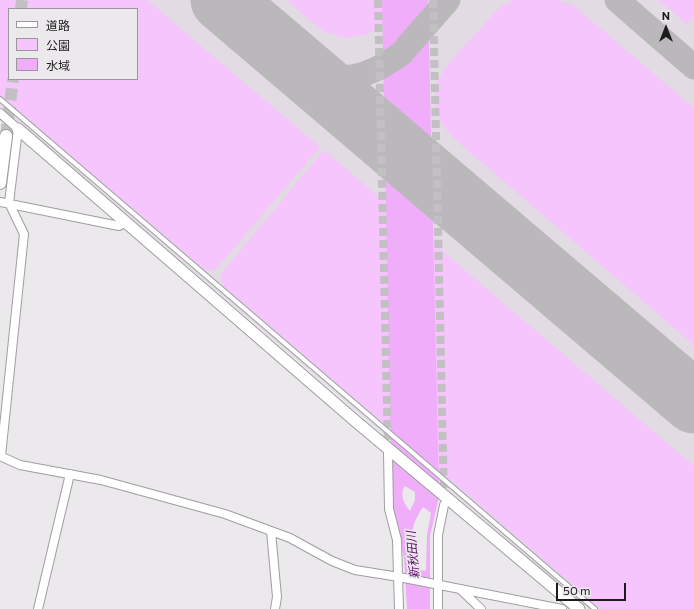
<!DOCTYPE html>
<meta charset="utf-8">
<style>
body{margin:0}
#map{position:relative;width:694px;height:609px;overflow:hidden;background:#ebe9eb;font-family:Commissioner,"Noto Sans JP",sans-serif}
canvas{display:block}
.legend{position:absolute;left:8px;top:8px;width:130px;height:72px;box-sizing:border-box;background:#ebe9eb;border:1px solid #999799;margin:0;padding:5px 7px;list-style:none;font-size:12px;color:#1d1c1d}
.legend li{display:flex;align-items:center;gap:8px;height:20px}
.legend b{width:20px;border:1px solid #999799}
.north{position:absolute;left:646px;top:8px;width:40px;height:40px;-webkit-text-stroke:3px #ebe9eb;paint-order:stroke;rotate:0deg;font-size:11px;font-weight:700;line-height:16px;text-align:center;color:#1d1c1d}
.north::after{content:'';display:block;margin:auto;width:14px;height:18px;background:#1d1c1d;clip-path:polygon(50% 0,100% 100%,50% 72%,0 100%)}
.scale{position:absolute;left:556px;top:583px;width:70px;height:18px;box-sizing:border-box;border:2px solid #1d1c1d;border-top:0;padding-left:5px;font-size:12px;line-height:14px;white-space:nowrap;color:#1d1c1d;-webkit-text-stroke:3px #ebe9eb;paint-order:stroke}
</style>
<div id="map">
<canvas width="694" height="609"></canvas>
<ul class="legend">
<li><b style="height:5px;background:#fff"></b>道路</li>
<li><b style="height:11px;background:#f6c5fe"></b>公園</li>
<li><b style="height:11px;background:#efadfa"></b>水域</li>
</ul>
<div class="north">N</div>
<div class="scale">50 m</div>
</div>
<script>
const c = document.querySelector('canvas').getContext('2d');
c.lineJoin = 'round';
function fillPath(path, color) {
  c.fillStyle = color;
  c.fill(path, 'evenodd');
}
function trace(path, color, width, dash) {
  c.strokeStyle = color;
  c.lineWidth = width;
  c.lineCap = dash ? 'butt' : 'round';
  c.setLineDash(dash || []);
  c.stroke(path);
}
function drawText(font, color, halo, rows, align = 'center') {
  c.font = font + ' Commissioner,"Noto Sans JP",sans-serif';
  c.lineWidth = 3.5;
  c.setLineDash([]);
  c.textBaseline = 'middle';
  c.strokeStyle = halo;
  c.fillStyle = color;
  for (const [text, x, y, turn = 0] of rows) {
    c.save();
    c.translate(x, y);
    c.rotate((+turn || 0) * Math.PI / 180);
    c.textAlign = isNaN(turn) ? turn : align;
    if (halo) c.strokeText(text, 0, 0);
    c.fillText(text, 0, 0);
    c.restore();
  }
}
const built = new Path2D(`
 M 0,0 L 694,0 L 694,609 L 588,609 L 0,106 ZM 9,9 L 137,9 L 137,79 L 9,79 Z`);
const green = new Path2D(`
 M 0,0 L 147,0 L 320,147 L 216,269 L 206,271 L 0,96 ZM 9,9 L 137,9 L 137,79 L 9,79 Z
 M 287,0 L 409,0 C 386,23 365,47 329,33 C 315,28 298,9 287,0 Z
 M 515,0 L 558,0 L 574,6 L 694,108 L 694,345 L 457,141 L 445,128 L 435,111 L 435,95 L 438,79 L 449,63 L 500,7 Z
 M 659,0 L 694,0 L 694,16 L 687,24 Z
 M 324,150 L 694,466 L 694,609 L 601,609 L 223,286 L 221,276 L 223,271 Z`);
const water = new Path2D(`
 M 382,0 L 428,0 L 439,497 L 430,536 L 430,609 L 407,609 L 404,558 L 392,506 ZM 405,486 L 415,492 L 415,500 L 410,511 C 404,504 399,494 405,486 ZM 423,507 L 431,513 L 427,535 L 426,569 L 425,571 L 421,570 C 417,563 416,557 415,549 C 411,528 412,525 423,507 Z`);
const taxiway = new Path2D(`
 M 617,0 L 694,67
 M 406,48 L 448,0
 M 288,56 C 332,86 360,84 402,53`);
const runway = new Path2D(`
 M 222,0 L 694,402`);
const streetTunnel = new Path2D(`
 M 378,0 L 388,451
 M 433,0 L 444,499`);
const primaryTunnel = new Path2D(`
 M 21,9 L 22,0
 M 6,136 L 13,79`);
const lane = new Path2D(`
 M 0,99 L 595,609`);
const street = new Path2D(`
 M 0,113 L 18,129 L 9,203 L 24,234 L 1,456
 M 0,202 L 119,226 L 125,222
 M 388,452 L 389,509 L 397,540 L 399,609
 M 0,456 L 20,465 L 101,480 L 225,514 L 290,538 L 332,561 L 355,570 L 399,577 L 562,609
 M 271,531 L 277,597 L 275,609
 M 461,590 L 481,609
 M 38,609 L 70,474
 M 438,609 L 438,535 L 444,505`);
const secondary = new Path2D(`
 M 18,129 L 353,419 L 579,609`);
const primary = new Path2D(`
 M 0,183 L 6,136`);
const waterNames = [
 ["新秋田川",413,555,-95]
];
fillPath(built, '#e2dbe3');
fillPath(green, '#f6c5fe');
fillPath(water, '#efadfa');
trace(taxiway, '#bab8ba', 25);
trace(runway, '#bab8ba', 63);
trace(streetTunnel, '#c2c0c2', 8, [8, 4]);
trace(primaryTunnel, '#c2c0c2', 12, [12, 6]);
trace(lane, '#9f9da0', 6);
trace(street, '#9f9da0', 10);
trace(secondary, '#9f9da0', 13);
trace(primary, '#9f9da0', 14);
trace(lane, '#fff', 4);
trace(street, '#fff', 8);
trace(secondary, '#fff', 11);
trace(primary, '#fff', 12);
drawText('italic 12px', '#600f6d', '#ebe9eb', waterNames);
</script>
